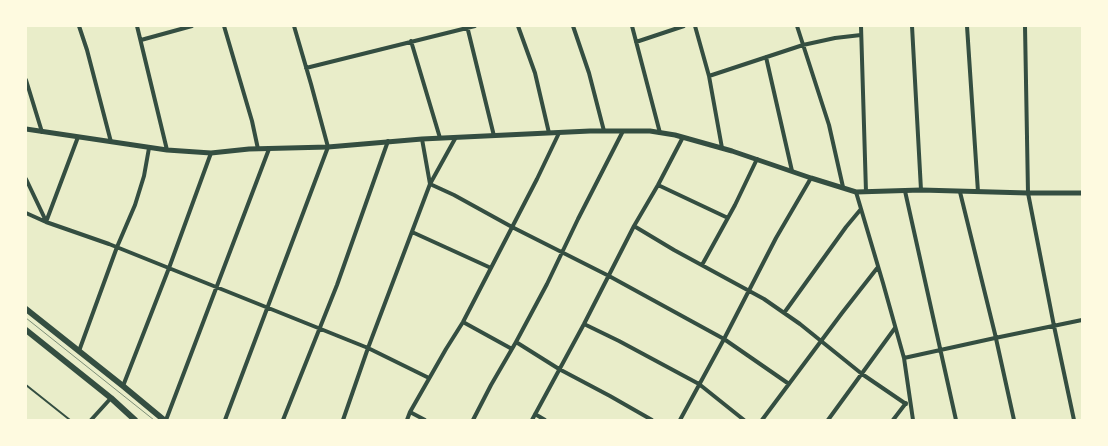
<!DOCTYPE html>
<style>
body{margin:0}
#map{position:relative;width:1108px;height:446px;overflow:hidden;background:#e9edc9;font-family:"IBM Plex Sans",sans-serif}
canvas{display:block}
.frame{position:absolute;inset:0;border:27px solid #fefae0;pointer-events:none}
</style>
<div id="map">
<canvas width="1108" height="446"></canvas>
<div class="frame"></div>
</div>
<script>
const c = document.querySelector('canvas').getContext('2d');
c.lineJoin = 'round';
function trace(path, color, width, dash) {
  c.strokeStyle = color;
  c.lineWidth = width;
  c.lineCap = dash ? 'butt' : 'round';
  c.setLineDash(dash || []);
  c.stroke(path);
}
const service = new Path2D(`
 M 26,385 L 70,420`);
const minor = new Path2D(`
 M 79,26 L 87,50 L 111,142
 M 137,26 L 167,150
 M 224,26 L 252,121 L 258,149
 M 467,26 L 494,136
 M 518,26 L 535,73 L 549,133
 M 573,26 L 589,73 L 604,131
 M 632,26 L 660,133
 M 695,26 L 709,76
 M 797,26 L 829,125 L 843,187
 M 861,26 L 866,192
 M 912,26 L 921,190
 M 967,26 L 978,192
 M 1025,26 L 1028,193 L 1054,326 L 1074,420
 M 141,40 L 192,26
 M 411,41 L 440,138
 M 636,42 L 684,26
 M 766,57 L 792,171
 M 306,68 L 475,26
 M 26,80 L 42,132
 M 623,131 L 578,219 L 547,284 L 516,342 L 559,369 L 610,396 L 652,420
 M 456,137 L 430,184 L 454,195 L 512,227 L 609,276 L 724,339 L 789,384
 M 722,148 L 709,76 L 803,45 L 835,38 L 861,35
 M 26,179 L 46,221
 M 658,185 L 728,218
 M 905,191 L 956,420
 M 856,192 L 883,283 L 904,358 L 913,420
 M 960,192 L 995,334 L 1014,420
 M 26,213 L 46,222 L 109,244 L 368,348 L 429,378
 M 46,222 L 78,137
 M 634,226 L 674,250 L 764,299 L 800,324 L 862,374 L 906,404
 M 412,232 L 491,268
 M 702,265 L 735,205 L 757,159
 M 784,313 L 846,227 L 861,209
 M 463,322 L 512,349
 M 584,324 L 619,341 L 699,384 L 744,420
 M 79,351 L 117,247 L 135,205 L 144,176 L 149,148
 M 904,358 L 995,338 L 1082,320
 M 123,386 L 169,268 L 211,153
 M 535,414 L 545,420
 M 91,420 L 111,398
 M 166,420 L 269,149
 M 225,420 L 328,147 L 311,84 L 294,26
 M 283,420 L 337,285 L 388,141
 M 343,420 L 368,348 L 430,184 L 422,139
 M 407,420 L 410,412
 M 425,420 L 410,412 L 446,349 L 463,322 L 537,179 L 559,133
 M 473,420 L 491,385 L 516,342
 M 532,420 L 584,324 L 634,226 L 658,185 L 683,137
 M 680,420 L 724,339 L 776,238 L 811,178
 M 762,420 L 842,313 L 878,267
 M 828,420 L 895,328
 M 893,420 L 906,403`);
const tertiary = new Path2D(`
 M 26,129 L 167,150 L 211,153 L 249,149 L 328,147 L 422,139 L 590,131 L 650,131 L 675,135 L 732,151 L 811,178 L 856,192 L 921,190 L 1028,193 L 1082,193`);
const primary = new Path2D(`
 M 26,309 L 123,386 L 164,420
 M 26,330 L 111,398 L 135,420`);
const tram = new Path2D(`
 M 26,318 L 154,420`);
trace(service, '#344e41', 2);
trace(minor, '#344e41', 4);
trace(tertiary, '#344e41', 5);
trace(primary, '#344e41', 6);
trace(tram, '#7c8e77', 1);
</script>
